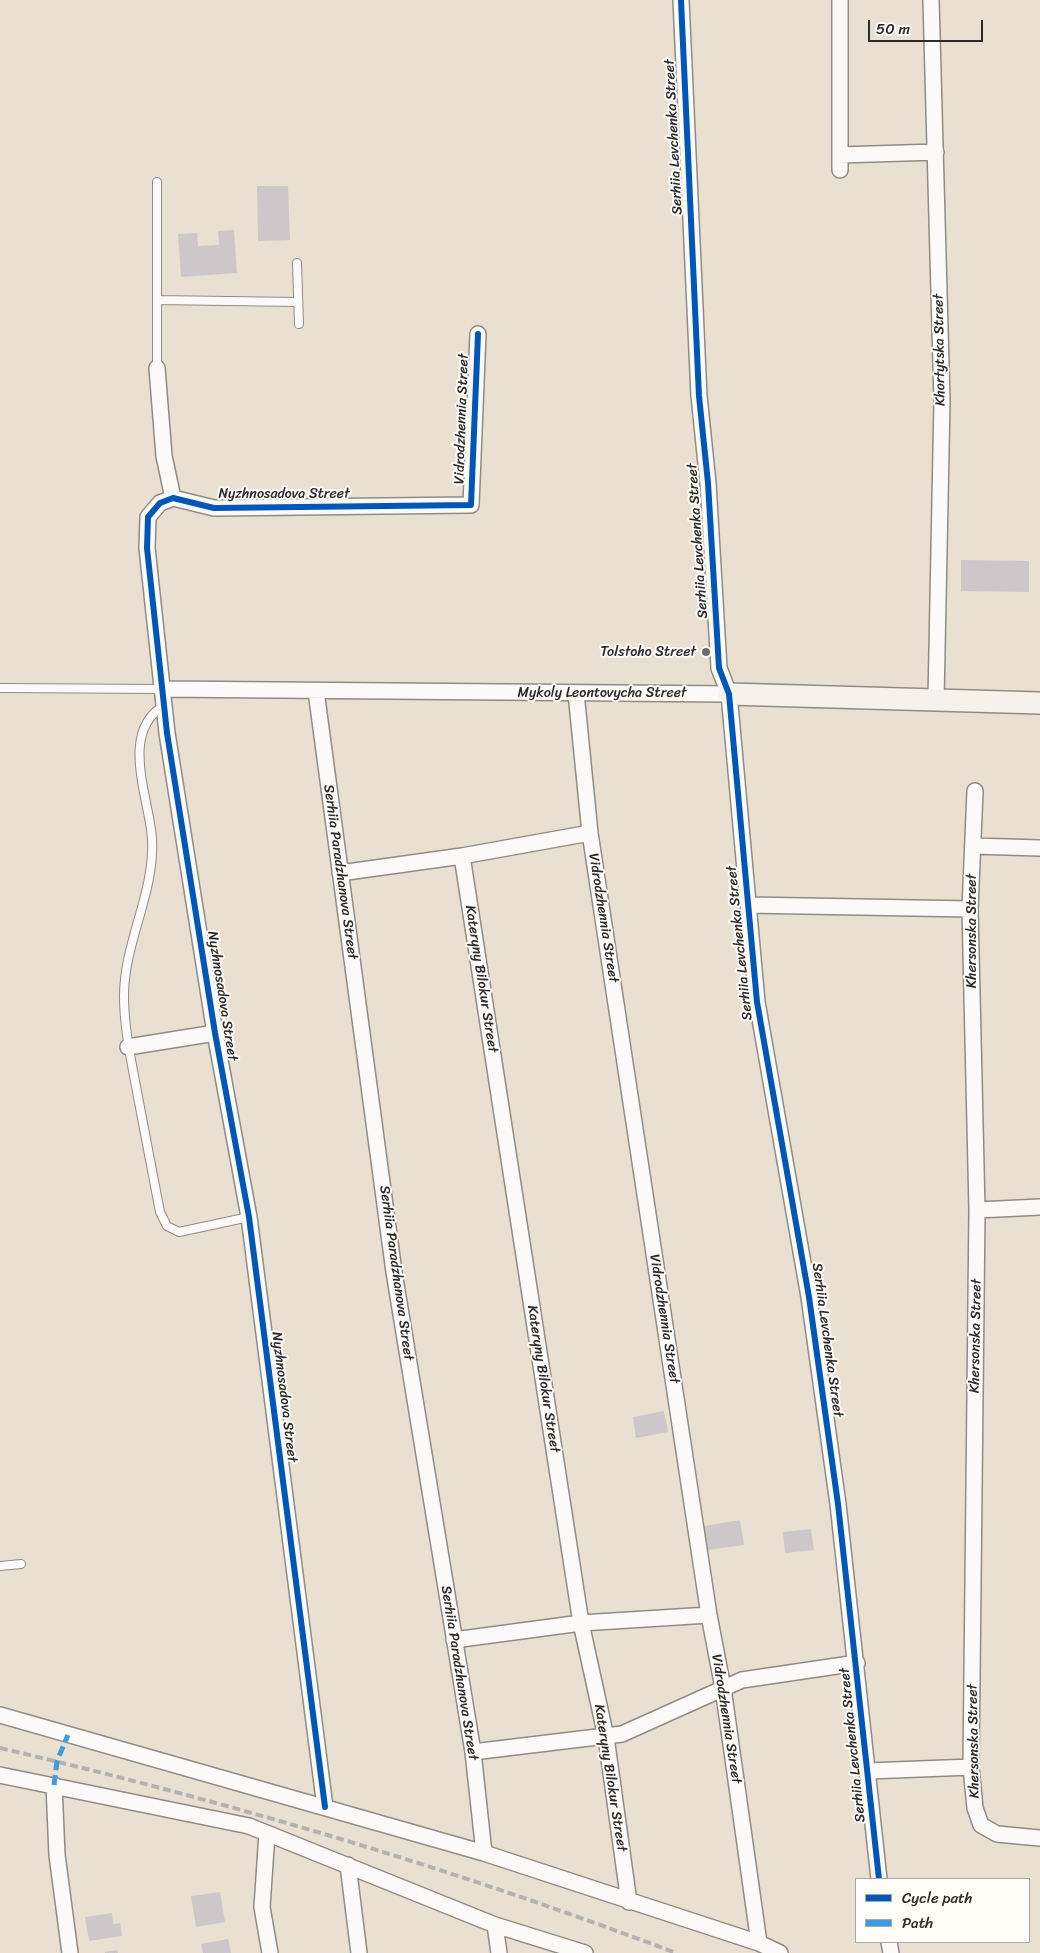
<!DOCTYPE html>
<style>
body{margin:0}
#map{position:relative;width:1040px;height:1953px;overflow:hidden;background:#eae0d2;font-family:Sriracha,sans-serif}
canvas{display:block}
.legend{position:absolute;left:855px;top:1878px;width:175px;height:65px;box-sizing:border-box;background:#fdfcf7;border:1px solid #a9a8a5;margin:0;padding:6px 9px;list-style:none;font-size:15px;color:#2b2b2b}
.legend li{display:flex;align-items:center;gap:10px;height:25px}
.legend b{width:25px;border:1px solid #a9a8a5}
.scale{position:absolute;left:868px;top:20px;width:115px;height:22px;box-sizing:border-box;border:2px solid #2b2b2b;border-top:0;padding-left:6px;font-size:15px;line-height:18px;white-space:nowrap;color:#2b2b2b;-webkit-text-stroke:4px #fdfcf7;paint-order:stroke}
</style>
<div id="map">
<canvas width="1040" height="1953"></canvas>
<ul class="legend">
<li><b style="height:6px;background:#0057b8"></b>Cycle path</li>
<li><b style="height:6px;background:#3d9ce1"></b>Path</li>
</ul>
<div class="scale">50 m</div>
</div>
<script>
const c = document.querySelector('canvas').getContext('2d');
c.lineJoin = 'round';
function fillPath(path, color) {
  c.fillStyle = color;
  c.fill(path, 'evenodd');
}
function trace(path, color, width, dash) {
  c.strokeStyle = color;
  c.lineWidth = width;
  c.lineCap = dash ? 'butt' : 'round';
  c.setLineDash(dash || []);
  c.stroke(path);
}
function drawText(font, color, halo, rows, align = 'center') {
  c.font = font + ' Sriracha,sans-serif';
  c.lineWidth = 4;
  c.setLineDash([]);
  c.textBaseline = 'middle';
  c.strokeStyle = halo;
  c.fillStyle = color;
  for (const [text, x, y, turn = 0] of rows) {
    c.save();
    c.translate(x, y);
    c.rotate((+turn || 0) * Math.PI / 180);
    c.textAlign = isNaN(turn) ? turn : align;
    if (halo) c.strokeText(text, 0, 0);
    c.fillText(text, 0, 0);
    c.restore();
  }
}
const building = new Path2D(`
 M 257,186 L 288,186 L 290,240 L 258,241 Z
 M 234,230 L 237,273 L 181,277 L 178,234 L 197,233 L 198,246 L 219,245 L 218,231 Z
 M 961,560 L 1029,561 L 1029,592 L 961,591 Z
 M 664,1411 L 668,1432 L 636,1438 L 633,1417 Z
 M 740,1520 L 744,1545 L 708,1550 L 704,1526 Z
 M 811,1529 L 814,1550 L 785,1553 L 783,1532 Z
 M 220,1892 L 225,1922 L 196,1927 L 191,1896 Z
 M 112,1913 L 113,1924 L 120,1923 L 122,1936 L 89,1941 L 85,1917 Z
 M 228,1939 L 231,1953 L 203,1953 L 201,1944 Z
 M 117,1950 L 118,1953 L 105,1953 L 105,1952 Z`);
const lane = new Path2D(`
 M 297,263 L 299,324
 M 157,300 L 298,302
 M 157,368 L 157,182
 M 0,688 L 163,689
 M 165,705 C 118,731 150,800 152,839 C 155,893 124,942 124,996 C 124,1030 132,1064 138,1097 C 145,1135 153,1174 160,1212 L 167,1226 L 179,1232 L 249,1217
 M 0,1566 L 21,1564`);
const street = new Path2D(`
 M 681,0 L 699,396 L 708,483 L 719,668 L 729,694 L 757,1002 L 809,1297 L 838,1504 L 879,1879
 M 840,0 L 840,170
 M 931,0 L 942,401 L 936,699
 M 840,155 L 936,152
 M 157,368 L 164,456 L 173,498
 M 163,689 L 729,694
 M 316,691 L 394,1272 L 473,1752 L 484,1853
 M 576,693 L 590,833 L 709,1615 L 723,1688 L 759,1943
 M 975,791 L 970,909 L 977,1210 L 971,1767 L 975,1808 L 981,1825 L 997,1834 L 1040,1838
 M 973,846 L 1040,848
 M 462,856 L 581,1623 L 606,1737 L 629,1902
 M 340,873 L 462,856 L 590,833
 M 748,905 L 970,909
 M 128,1047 L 215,1033
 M 977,1210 L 1040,1207
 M 454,1640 L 581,1623 L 709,1615
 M 0,1715 L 484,1853 L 759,1943 L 780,1953
 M 473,1752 L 622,1734 L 742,1680 L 857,1663
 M 868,1771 L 971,1767
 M 0,1775 L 249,1826 L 495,1925 L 585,1953
 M 54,1785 L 57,1855 L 70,1953
 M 325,1807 L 249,1217 L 215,1033 L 167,733 L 147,548 L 148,517 L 160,503 L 173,498 L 214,508 L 471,505 L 478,334
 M 267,1833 L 262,1907 L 270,1953
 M 348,1865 L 359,1953
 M 495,1925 L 499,1953
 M 889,1942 L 891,1953`);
const secondary = new Path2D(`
 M 729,694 L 1040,703`);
const rail = new Path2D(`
 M 0,1748 C 230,1802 455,1869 676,1953`);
const quiet = new Path2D(`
 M 54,1785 L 57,1761 L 68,1735`);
const cycleway = new Path2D(`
 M 681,0 L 699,396 L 708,483 L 719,668 L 729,694 L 757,1002 L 809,1297 L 838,1504 L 879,1879
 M 325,1807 L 249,1217 L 215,1033 L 167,733 L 147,548 L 148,517 L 160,503 L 173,498 L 214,508 L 471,505 L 478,334`);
const markers = [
 [706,652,5,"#6e6a65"]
];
const streetNames = [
 ["Serhiia Levchenka Street",674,137,-93],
 ["Khortytska Street",940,350,-91],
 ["Vidrodzhennia Street",462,419,-88],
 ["Nyzhnosadova Street",284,494],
 ["Serhiia Levchenka Street",698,541,-94],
 ["Mykoly Leontovycha Street",602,693],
 ["Serhiia Paradzhanova Street",340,872,82],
 ["Vidrodzhennia Street",603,918,81],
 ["Khersonska Street",972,931,-90],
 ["Serhiia Levchenka Street",740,943,-96],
 ["Kateryny Bilokur Street",481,979,81],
 ["Nyzhnosadova Street",222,996,81],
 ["Serhiia Paradzhanova Street",396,1273,82],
 ["Vidrodzhennia Street",664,1319,81],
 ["Khersonska Street",976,1336,-89],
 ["Serhiia Levchenka Street",827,1340,82],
 ["Kateryny Bilokur Street",543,1379,81],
 ["Nyzhnosadova Street",284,1397,83],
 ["Serhiia Paradzhanova Street",459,1673,81],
 ["Vidrodzhennia Street",726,1719,81],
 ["Khersonska Street",974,1741,-91],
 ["Serhiia Levchenka Street",853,1745,-96],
 ["Kateryny Bilokur Street",610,1778,81]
];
const poiNames = [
 ["Tolstoho Street",696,652]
];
fillPath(building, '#cdc7c9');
trace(lane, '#908b84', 10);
trace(street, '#908b84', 18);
trace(secondary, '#908b84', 24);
trace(lane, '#fcfaf8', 8);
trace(street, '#fcfaf8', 15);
trace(secondary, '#f6f1eb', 21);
trace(rail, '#b4b2b0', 4, [8, 4]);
trace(quiet, '#3d9ce1', 5, [10, 5]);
trace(cycleway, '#0057b8', 6);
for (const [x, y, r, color] of markers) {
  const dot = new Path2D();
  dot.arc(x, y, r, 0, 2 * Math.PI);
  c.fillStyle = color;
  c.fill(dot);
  trace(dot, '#fdfcf7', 2);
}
drawText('14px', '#2b2b2b', '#fdfcf7', streetNames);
drawText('14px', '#2b2b2b', '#fdfcf7', poiNames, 'right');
</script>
